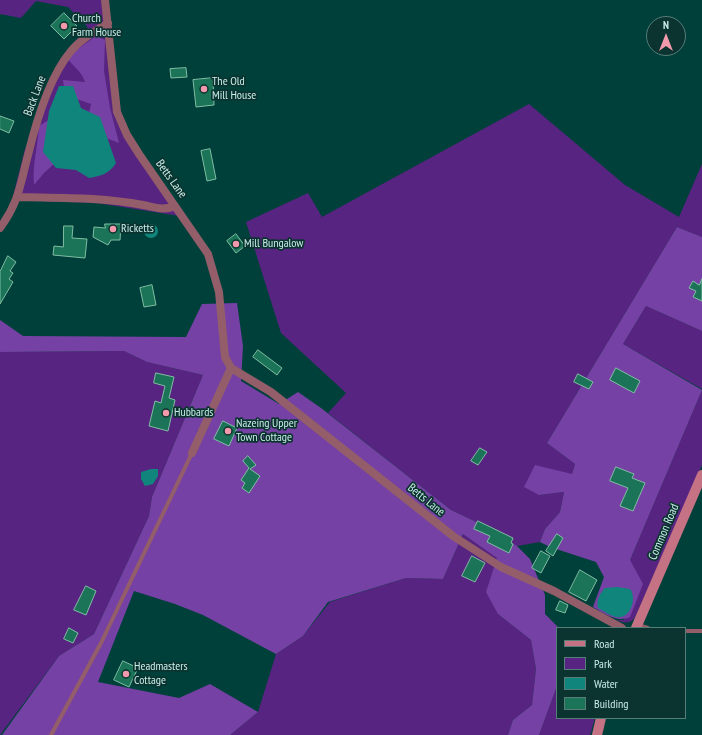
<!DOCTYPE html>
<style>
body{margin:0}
#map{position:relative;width:702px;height:735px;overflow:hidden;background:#00403b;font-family:"PT Sans Narrow",sans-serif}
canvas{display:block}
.legend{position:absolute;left:556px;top:627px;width:130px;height:92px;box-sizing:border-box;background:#0b332f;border:1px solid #577d79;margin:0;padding:5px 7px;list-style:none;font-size:12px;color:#c9ece7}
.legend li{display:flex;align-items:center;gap:8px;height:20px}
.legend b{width:20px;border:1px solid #577d79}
.north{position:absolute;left:646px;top:16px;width:40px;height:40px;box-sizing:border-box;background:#0b332f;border:1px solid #577d79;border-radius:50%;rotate:0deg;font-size:11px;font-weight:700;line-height:16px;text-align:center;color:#c9ece7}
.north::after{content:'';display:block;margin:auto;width:14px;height:18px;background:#f29aac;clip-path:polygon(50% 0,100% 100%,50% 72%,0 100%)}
</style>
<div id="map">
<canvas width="702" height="735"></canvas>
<ul class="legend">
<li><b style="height:5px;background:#c57284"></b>Road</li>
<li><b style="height:11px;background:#582481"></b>Park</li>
<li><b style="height:11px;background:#10857c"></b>Water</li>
<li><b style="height:11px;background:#1b7457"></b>Building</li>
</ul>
<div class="north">N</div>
</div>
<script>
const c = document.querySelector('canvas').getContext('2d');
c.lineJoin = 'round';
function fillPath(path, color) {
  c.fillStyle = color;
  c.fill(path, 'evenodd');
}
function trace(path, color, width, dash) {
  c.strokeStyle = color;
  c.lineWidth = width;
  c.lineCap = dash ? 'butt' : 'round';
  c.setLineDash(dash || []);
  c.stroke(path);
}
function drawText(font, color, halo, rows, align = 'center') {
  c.font = font + ' "PT Sans Narrow",sans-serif';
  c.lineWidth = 3.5;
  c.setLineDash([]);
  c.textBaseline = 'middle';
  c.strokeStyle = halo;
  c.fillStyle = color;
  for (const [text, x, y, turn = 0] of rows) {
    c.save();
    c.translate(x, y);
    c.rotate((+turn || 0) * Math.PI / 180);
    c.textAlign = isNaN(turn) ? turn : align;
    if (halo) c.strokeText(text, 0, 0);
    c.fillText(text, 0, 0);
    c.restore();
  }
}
const green = new Path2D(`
 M 0,0 L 105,0 L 117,112 L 180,216 L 97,203 L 12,200 L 25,149 L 68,50 L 79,37 L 90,33 L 86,25 L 68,7 L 36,1 L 21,18 L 0,14 Z
 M 529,104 L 625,185 L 679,217 L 702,164 L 702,237 L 677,227 L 547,443 L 575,464 L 572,474 L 539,495 L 564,492 L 560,512 L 545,529 L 540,542 L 517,546 L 489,528 L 451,510 L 328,413 L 346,393 L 281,333 L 246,222 L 308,193 L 322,217 Z
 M 646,306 L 702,331 L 702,389 L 623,344 Z
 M 124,351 L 147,362 L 203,375 L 152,497 L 149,516 L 94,634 L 59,656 L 0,735 L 0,352 Z
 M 702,390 L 702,465 L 635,618 C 629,624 624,623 617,620 L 624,620 L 630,560 Z
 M 463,534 L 498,558 L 498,614 L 531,640 L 536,669 L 532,705 L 513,720 L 508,735 L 230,735 L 258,712 L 276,654 L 303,636 L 330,602 L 406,578 L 443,579 Z
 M 557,686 L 557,718 L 595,718 L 590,735 L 539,735 Z`);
const forest = new Path2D(`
 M 96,36 L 105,40 L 104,71 L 110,108 L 119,143 L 106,138 L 88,117 L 91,104 L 65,95 L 63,80 L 85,82 C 80,68 74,69 67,57 Z
 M 50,119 L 56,162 L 44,173 L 34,185 C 32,165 38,146 39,126 Z
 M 677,227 L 702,237 L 702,331 L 646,306 L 623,344 L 702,390 L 630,560 L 643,584 L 630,617 C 617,623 605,614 593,607 L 604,577 L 596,562 L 550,547 L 540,542 L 545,529 L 560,512 L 564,492 L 539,495 L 524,487 L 535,465 L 572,474 L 575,464 L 547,443 Z
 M 237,303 L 243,346 L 241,381 L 279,404 L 298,392 L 321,408 L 451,510 L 489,528 L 517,546 L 530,559 L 545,595 L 545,614 L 559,628 L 557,628 L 557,686 L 539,735 L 508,735 L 513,720 L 532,705 L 536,669 L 531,640 L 498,614 L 486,592 L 497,558 L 463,534 L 443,579 L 406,578 L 328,602 L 303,636 L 276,654 L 203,615 L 175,604 L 134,591 L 98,682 L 179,698 L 210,684 L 258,712 L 230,735 L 2,735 L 59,656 L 94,634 L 149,516 L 152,497 L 203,375 L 147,362 L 124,351 L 0,352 L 0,320 L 23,336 L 186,337 L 202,304 Z`);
const water = new Path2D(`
 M 59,86 L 73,86 L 81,108 L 100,117 L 116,163 C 109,174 101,176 89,178 L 76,170 L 56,168 L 43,152 L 49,111 Z
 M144 231a7 7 0 1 1 14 0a7 7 0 1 1-14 0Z
 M 151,469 L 158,469 L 158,476 L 153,484 L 145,486 L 141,479 L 141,472 Z
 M 617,587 L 630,589 C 637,597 631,616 621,617 C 614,619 604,611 598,608 C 596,601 600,593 605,588 Z`);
const building = new Path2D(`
 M 64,13 L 77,26 L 64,39 L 51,26 Z
 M 186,68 L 187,77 L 171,78 L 170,69 Z
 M 213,78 L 214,105 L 196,107 L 193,80 Z
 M 0,116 L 14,121 L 9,133 L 0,129 Z
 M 210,149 L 216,179 L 207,181 L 201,151 Z
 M 105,224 L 121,224 L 120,240 L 111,240 L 108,245 L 93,237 L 94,227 L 105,228 Z
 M 64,226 L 73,226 L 72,238 L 87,239 L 85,258 L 53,255 L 54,246 L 63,247 Z
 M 236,234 L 245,246 L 236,253 L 227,241 Z
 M 8,256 L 16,262 L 10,271 L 13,273 L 9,279 L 13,282 L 0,304 L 0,272 Z
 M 702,279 L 702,301 L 693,297 L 696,291 L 689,288 L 693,281 L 699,285 Z
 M 152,285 L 156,305 L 144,307 L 140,288 Z
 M 258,350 L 282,368 L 277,375 L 253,357 Z
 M 616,368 L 640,381 L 634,393 L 610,380 Z
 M 156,373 L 174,377 L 169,398 L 175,400 L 168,431 L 149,426 L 155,401 L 161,403 L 165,386 L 154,383 Z
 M 578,374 L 593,382 L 589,389 L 574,382 Z
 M 223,421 L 237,428 L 229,446 L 214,439 Z
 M 480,448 L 487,452 L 478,465 L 471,461 Z
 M 248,456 L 256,465 L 250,469 L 260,476 L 249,493 L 242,488 L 245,483 L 241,480 L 249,468 L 243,461 Z
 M 616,467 L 634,474 L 632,478 L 645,483 L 633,511 L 620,506 L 628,488 L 610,481 Z
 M 478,521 L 513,538 L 511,543 L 513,544 L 509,553 L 487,542 L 490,536 L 474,529 Z
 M 557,534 L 563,538 L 553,556 L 546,551 Z
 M 541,551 L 550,556 L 541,573 L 532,568 Z
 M 472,556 L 485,563 L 475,582 L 462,576 Z
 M 580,570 L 597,580 L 586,601 L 569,592 Z
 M 86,586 L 96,591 L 86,615 L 74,610 Z
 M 560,601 L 568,605 L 565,613 L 556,610 Z
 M 69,628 L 78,633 L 73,643 L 64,639 Z
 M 123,661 L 138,668 L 129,687 L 114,680 Z`);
const lane = new Path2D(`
 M 638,625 L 648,628
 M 685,631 L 702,631
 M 51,735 L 101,643 L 192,453`);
const street = new Path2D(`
 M 105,0 L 117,112 L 127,135 L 139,154 L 208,254 L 219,292 L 225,357 L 231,368 L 271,392 L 453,536 L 501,567 L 554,591 L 622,628
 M 18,197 C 60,198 102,197 143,205 C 154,207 164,211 175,206
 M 0,228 C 19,202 20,185 28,155 C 36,122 50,76 71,51 C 81,39 95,31 108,23
 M 192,453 L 231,368`);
const secondary = new Path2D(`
 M 636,628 L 702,475
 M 597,735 L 601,718`);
const markers = [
 [64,26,4,"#f29aac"],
 [204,89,4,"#f29aac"],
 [113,229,4,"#f29aac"],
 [236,244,4,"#f29aac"],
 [166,413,4,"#f29aac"],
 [228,431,4,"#f29aac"],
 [126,674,4,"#f29aac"]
];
const poiNames = [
 ["Church",72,19],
 ["Farm House",72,33],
 ["The Old",212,82],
 ["Mill House",212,96],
 ["Ricketts",121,229],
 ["Mill Bungalow",244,244],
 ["Hubbards",174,413],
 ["Nazeing Upper",236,424],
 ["Town Cottage",236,438],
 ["Headmasters",134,667],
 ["Cottage",134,681]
];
const streetNames = [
 ["Back Lane",35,96,-69],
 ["Betts Lane",171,179,54],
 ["Betts Lane",426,500,39],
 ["Common Road",664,532,-67]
];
fillPath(green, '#582481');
fillPath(forest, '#7641a4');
fillPath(water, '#10857c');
fillPath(building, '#1b7457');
trace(building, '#80bda3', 1);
trace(lane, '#935e69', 4);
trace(street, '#935e69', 8);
trace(secondary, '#c57284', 10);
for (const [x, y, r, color] of markers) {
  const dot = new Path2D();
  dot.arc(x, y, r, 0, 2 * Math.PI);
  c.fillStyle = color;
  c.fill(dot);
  trace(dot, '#0b332f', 1.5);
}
drawText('12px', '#c9ece7', '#0b332f', poiNames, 'left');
drawText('12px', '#c9ece7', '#0b332f', streetNames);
</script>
